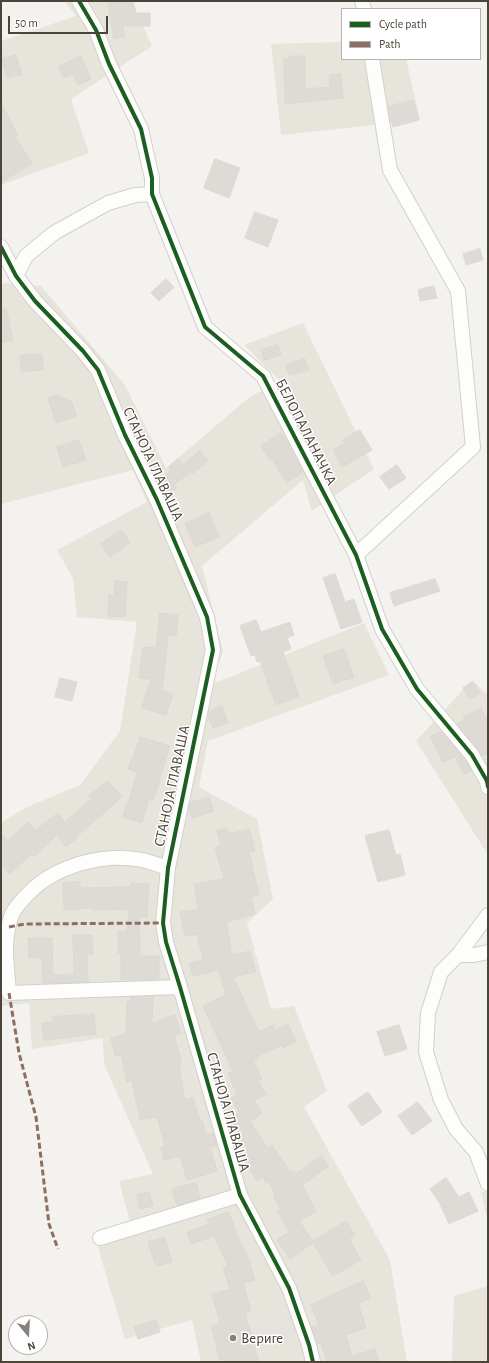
<!DOCTYPE html>
<meta charset="utf-8">
<style>
body{margin:0}
#map{position:relative;width:489px;height:1363px;overflow:hidden;background:#f4f2ee;font-family:"Alegreya Sans",sans-serif}
canvas{display:block}
.frame{position:absolute;inset:0;border:2px solid #4b4439;pointer-events:none}
.legend{position:absolute;left:341px;top:8px;width:140px;height:52px;box-sizing:border-box;background:#fff;border:1px solid #b7b4b0;margin:0;padding:5px 7px;list-style:none;font-size:12px;color:#4b4439}
.legend li{display:flex;align-items:center;gap:8px;height:20px}
.legend b{width:20px;border:1px solid #b7b4b0}
.north{position:absolute;left:8px;top:1315px;width:40px;height:40px;box-sizing:border-box;background:#fff;border:1px solid #b7b4b0;border-radius:50%;rotate:162deg;font-size:11px;font-weight:700;line-height:16px;text-align:center;color:#4b4439}
.north::after{content:'';display:block;margin:auto;width:14px;height:18px;background:#868178;clip-path:polygon(50% 0,100% 100%,50% 72%,0 100%)}
.scale{position:absolute;left:8px;top:16px;width:100px;height:18px;box-sizing:border-box;border:2px solid #4b4439;border-top:0;padding-left:5px;font-size:12px;line-height:14px;white-space:nowrap;color:#4b4439;-webkit-text-stroke:3px #fff;paint-order:stroke}
</style>
<div id="map">
<canvas width="489" height="1363"></canvas>
<div class="frame"></div>
<ul class="legend">
<li><b style="height:5px;background:#1b5e20"></b>Cycle path</li>
<li><b style="height:5px;background:#8d6e63"></b>Path</li>
</ul>
<div class="north">N</div>
<div class="scale">50 m</div>
</div>
<script>
const c = document.querySelector('canvas').getContext('2d');
c.lineJoin = 'round';
function fillPath(path, color) {
  c.fillStyle = color;
  c.fill(path, 'evenodd');
}
function trace(path, color, width, dash) {
  c.strokeStyle = color;
  c.lineWidth = width;
  c.lineCap = dash ? 'butt' : 'round';
  c.setLineDash(dash || []);
  c.stroke(path);
}
function drawText(font, color, halo, rows, align = 'center') {
  c.font = font + ' "Alegreya Sans",sans-serif';
  c.lineWidth = 3;
  c.setLineDash([]);
  c.textBaseline = 'middle';
  c.strokeStyle = halo;
  c.fillStyle = color;
  for (const [text, x, y, turn = 0] of rows) {
    c.save();
    c.translate(x, y);
    c.rotate((+turn || 0) * Math.PI / 180);
    c.textAlign = isNaN(turn) ? turn : align;
    if (halo) c.strokeText(text, 0, 0);
    c.fillText(text, 0, 0);
    c.restore();
  }
}
const residential = new Path2D(`
 M 64,1 L 132,1 L 152,46 L 71,99 L 89,153 L 1,185 L 1,41 L 76,16 Z
 M 342,42 L 342,59 L 406,59 L 420,120 L 281,135 L 271,44 Z
 M 8,283 L 41,286 L 125,385 L 166,468 L 251,396 L 281,382 L 244,345 L 303,323 L 374,469 L 312,511 L 303,480 L 202,566 L 223,652 L 210,685 L 364,623 L 389,675 L 208,741 L 199,787 L 257,819 L 273,899 L 247,923 L 271,1009 L 294,1006 L 327,1091 L 304,1107 L 390,1260 L 407,1362 L 201,1362 L 192,1320 L 125,1339 L 94,1234 L 130,1222 L 119,1181 L 153,1174 L 104,1064 L 103,1038 L 32,1049 L 29,1003 L 1,1006 L 1,823 L 27,807 L 80,785 L 120,731 L 137,622 L 77,617 L 73,578 L 57,550 L 147,502 L 133,470 L 1,504 L 1,284 Z
 M 472,680 L 488,695 L 488,855 L 416,741 Z
 M 481,1192 L 488,1192 L 488,1223 Z
 M 488,1286 L 488,1362 L 452,1362 L 454,1296 Z`);
const parking = new Path2D(`
 M 289,1317 L 296,1340 L 263,1350 L 256,1327 Z`);
const building = new Path2D(`
 M 108,1 L 133,1 L 136,13 L 150,13 L 150,26 L 123,26 L 125,37 L 114,39 Z
 M 16,55 L 22,74 L 7,78 L 1,59 Z
 M 81,56 L 91,79 L 78,85 L 73,74 L 63,78 L 58,67 Z
 M 290,56 L 305,56 L 305,89 L 330,87 L 329,75 L 341,74 L 343,98 L 285,104 L 284,59 L 290,59 Z
 M 413,100 L 419,120 L 393,127 L 388,107 Z
 M 1,102 L 18,136 L 15,137 L 32,163 L 1,183 Z
 M 215,159 L 240,168 L 229,198 L 204,188 Z
 M 255,212 L 278,220 L 268,247 L 245,238 Z
 M 480,249 L 483,260 L 466,265 L 463,254 Z
 M 166,279 L 174,287 L 159,301 L 151,293 Z
 M 434,286 L 437,298 L 420,301 L 418,290 Z
 M 1,308 L 6,308 L 13,341 L 1,343 Z
 M 278,345 L 281,355 L 264,360 L 261,350 Z
 M 42,354 L 43,370 L 21,372 L 20,356 Z
 M 305,359 L 309,370 L 289,375 L 286,365 Z
 M 57,395 L 72,402 L 76,416 L 56,423 L 48,398 Z
 M 360,430 L 372,450 L 342,467 L 333,450 L 345,443 L 343,440 Z
 M 281,433 L 290,446 L 289,447 L 303,472 L 287,483 L 272,459 L 270,460 L 261,446 Z
 M 79,440 L 86,460 L 63,467 L 57,447 Z
 M 200,451 L 208,461 L 192,474 L 184,464 Z
 M 178,459 L 189,473 L 174,485 L 177,488 L 167,496 L 161,489 L 158,482 L 171,470 L 169,467 Z
 M 397,465 L 406,478 L 389,489 L 380,477 Z
 M 209,513 L 219,537 L 195,547 L 185,524 Z
 M 121,530 L 130,542 L 110,557 L 101,544 Z
 M 335,574 L 345,602 L 354,599 L 362,622 L 341,629 L 323,578 Z
 M 435,579 L 440,591 L 394,606 L 390,593 Z
 M 115,581 L 127,582 L 125,617 L 108,616 L 109,595 L 114,595 Z
 M 160,613 L 178,615 L 176,636 L 168,635 L 162,691 L 173,694 L 166,715 L 142,708 L 151,679 L 139,678 L 143,647 L 156,648 Z
 M 256,620 L 261,632 L 290,622 L 294,635 L 287,638 L 291,649 L 283,652 L 299,696 L 276,705 L 260,661 L 257,662 L 255,655 L 251,656 L 240,626 Z
 M 344,649 L 354,677 L 333,684 L 323,656 Z
 M 60,678 L 77,682 L 72,701 L 55,697 Z
 M 473,682 L 480,693 L 470,699 L 463,688 Z
 M 222,706 L 228,723 L 213,728 L 208,715 L 209,711 Z
 M 481,708 L 488,721 L 488,753 L 482,756 L 457,724 L 465,720 L 463,718 Z
 M 441,731 L 465,760 L 471,771 L 464,774 L 455,757 L 443,762 L 431,737 Z
 M 140,737 L 170,746 L 153,801 L 149,799 L 142,823 L 123,817 L 127,802 L 128,804 L 137,772 L 128,769 L 132,758 L 133,758 Z
 M 108,781 L 122,797 L 76,837 L 77,838 L 66,847 L 57,835 L 34,857 L 31,854 L 10,874 L 1,865 L 1,833 L 8,841 L 28,822 L 36,830 L 58,813 L 65,822 L 91,799 L 89,796 Z
 M 209,797 L 214,811 L 192,818 L 189,809 L 190,803 Z
 M 227,828 L 229,834 L 249,829 L 255,851 L 249,852 L 259,895 L 251,897 L 255,914 L 226,922 L 232,955 L 250,951 L 256,972 L 233,977 L 259,1032 L 273,1025 L 275,1031 L 288,1024 L 296,1042 L 283,1048 L 282,1045 L 258,1056 L 259,1058 L 253,1060 L 262,1079 L 258,1081 L 266,1094 L 254,1101 L 262,1113 L 250,1122 L 268,1148 L 272,1145 L 290,1172 L 293,1170 L 296,1174 L 321,1156 L 329,1166 L 302,1185 L 316,1211 L 299,1221 L 313,1241 L 346,1221 L 355,1235 L 349,1239 L 361,1260 L 333,1276 L 313,1243 L 290,1259 L 277,1240 L 289,1232 L 277,1211 L 281,1209 L 273,1196 L 275,1195 L 270,1182 L 266,1183 L 263,1177 L 257,1181 L 238,1152 L 246,1147 L 228,1121 L 239,1113 L 231,1098 L 237,1095 L 228,1073 L 233,1071 L 203,1006 L 226,995 L 219,970 L 193,976 L 189,963 L 203,960 L 197,934 L 185,936 L 180,912 L 198,909 L 194,884 L 224,879 L 215,847 L 221,845 L 217,831 Z
 M 389,830 L 396,855 L 400,854 L 405,875 L 378,882 L 365,836 Z
 M 80,882 L 80,888 L 131,887 L 131,883 L 149,884 L 147,917 L 139,917 L 140,956 L 159,956 L 159,979 L 121,980 L 121,953 L 118,954 L 118,931 L 127,931 L 129,909 L 94,910 L 94,908 L 64,910 L 63,883 Z
 M 73,935 L 92,935 L 93,954 L 87,954 L 88,982 L 43,983 L 42,957 L 29,958 L 28,938 L 52,938 L 53,975 L 74,974 Z
 M 153,996 L 152,1023 L 175,1015 L 181,1033 L 174,1035 L 182,1064 L 179,1065 L 185,1100 L 193,1097 L 200,1121 L 202,1121 L 206,1135 L 213,1133 L 217,1146 L 210,1147 L 217,1171 L 187,1180 L 180,1156 L 164,1160 L 161,1147 L 165,1146 L 157,1117 L 140,1120 L 132,1080 L 127,1082 L 121,1055 L 115,1056 L 111,1038 L 126,1034 L 127,1002 L 130,1002 L 130,997 Z
 M 94,1014 L 96,1034 L 44,1040 L 42,1023 L 53,1022 L 53,1017 Z
 M 399,1025 L 407,1049 L 385,1056 L 377,1032 Z
 M 368,1092 L 382,1112 L 362,1126 L 348,1106 Z
 M 418,1102 L 432,1121 L 412,1135 L 398,1116 Z
 M 446,1178 L 459,1197 L 469,1192 L 478,1211 L 449,1224 L 439,1202 L 430,1189 Z
 M 196,1183 L 200,1198 L 177,1206 L 172,1189 Z
 M 149,1192 L 153,1206 L 140,1209 L 137,1195 Z
 M 229,1212 L 238,1237 L 249,1260 L 255,1280 L 243,1283 L 251,1311 L 245,1313 L 259,1362 L 225,1362 L 224,1359 L 220,1360 L 211,1326 L 220,1323 L 212,1294 L 230,1289 L 223,1268 L 228,1266 L 214,1236 L 191,1244 L 187,1232 L 209,1224 L 207,1220 Z
 M 165,1238 L 172,1262 L 156,1266 L 148,1242 Z
 M 363,1281 L 371,1298 L 358,1303 L 366,1328 L 346,1335 L 352,1356 L 375,1349 L 379,1362 L 327,1362 L 321,1343 L 318,1344 L 312,1327 L 319,1325 L 311,1305 Z
 M 156,1320 L 160,1332 L 138,1339 L 134,1327 Z`);
const minor = new Path2D(`
 M 79,1 L 96,30 L 109,64 L 141,129 L 152,178 L 152,194 L 205,327 L 263,376 L 356,555 L 382,629 L 417,689 L 472,755 L 487,781 L 488,787
 M 362,1 L 364,9
 M 1,247 L 16,276 L 35,301 L 83,351 L 98,370 L 125,435 L 157,500 L 207,617 L 213,650 L 168,868 L 163,923 L 166,942 L 180,987 L 240,1195 L 289,1288 L 309,1345 L 313,1362
 M 16,276 L 26,256 L 54,233 L 108,203 L 135,195 L 152,194
 M 356,555 L 473,447 L 458,291 L 390,170 L 372,59
 M 168,868 C 159,865 150,862 142,860 C 104,852 55,866 29,893 C 23,899 15,907 12,914 C 2,941 7,965 9,993 L 180,987
 M 488,915 L 458,955 L 441,972 L 428,1013 L 426,1052 L 441,1100 L 456,1129 L 476,1152 L 488,1184
 M 458,955 L 474,955 L 488,952
 M 100,1238 L 240,1195`);
const quiet = new Path2D(`
 M 9,927 L 25,924 L 163,923
 M 9,993 L 19,1053 L 36,1117 L 49,1224 L 58,1249`);
const cycleway = new Path2D(`
 M 79,1 L 96,30 L 109,64 L 141,129 L 152,178 L 152,194 L 205,327 L 263,376 L 356,555 L 382,629 L 417,689 L 472,755 L 487,781 L 488,787
 M 1,247 L 16,276 L 35,301 L 83,351 L 98,370 L 125,435 L 157,500 L 207,617 L 213,650 L 168,868 L 163,923 L 166,942 L 180,987 L 240,1195 L 289,1288 L 309,1345 L 313,1362`);
const markers = [
 [233,1338,4,"#868178"]
];
const streetNames = [
 ["БЕЛОПАЛАНАЧКА",306,432,63],
 ["СТАНОЈА ГЛАВАША",153,464,65],
 ["СТАНОЈА ГЛАВАША",172,786,-78],
 ["СТАНОЈА ГЛАВАША",228,1112,74]
];
const poiNames = [
 ["Вериге",241,1338]
];
fillPath(residential, '#e7e4dc');
fillPath(parking, '#e6e3df');
fillPath(building, '#dedbd6');
trace(building, '#dcd9d4', 1);
trace(minor, '#d2d0cb', 16);
trace(minor, '#fdfdfc', 14);
trace(quiet, '#8d6e63', 3, [6, 3]);
trace(cycleway, '#1b5e20', 4);
for (const [x, y, r, color] of markers) {
  const dot = new Path2D();
  dot.arc(x, y, r, 0, 2 * Math.PI);
  c.fillStyle = color;
  c.fill(dot);
  trace(dot, '#fff', 1.5);
}
drawText('15px', '#4b4439', '#fff', streetNames);
drawText('15px', '#4b4439', '#fff', poiNames, 'left');
</script>
